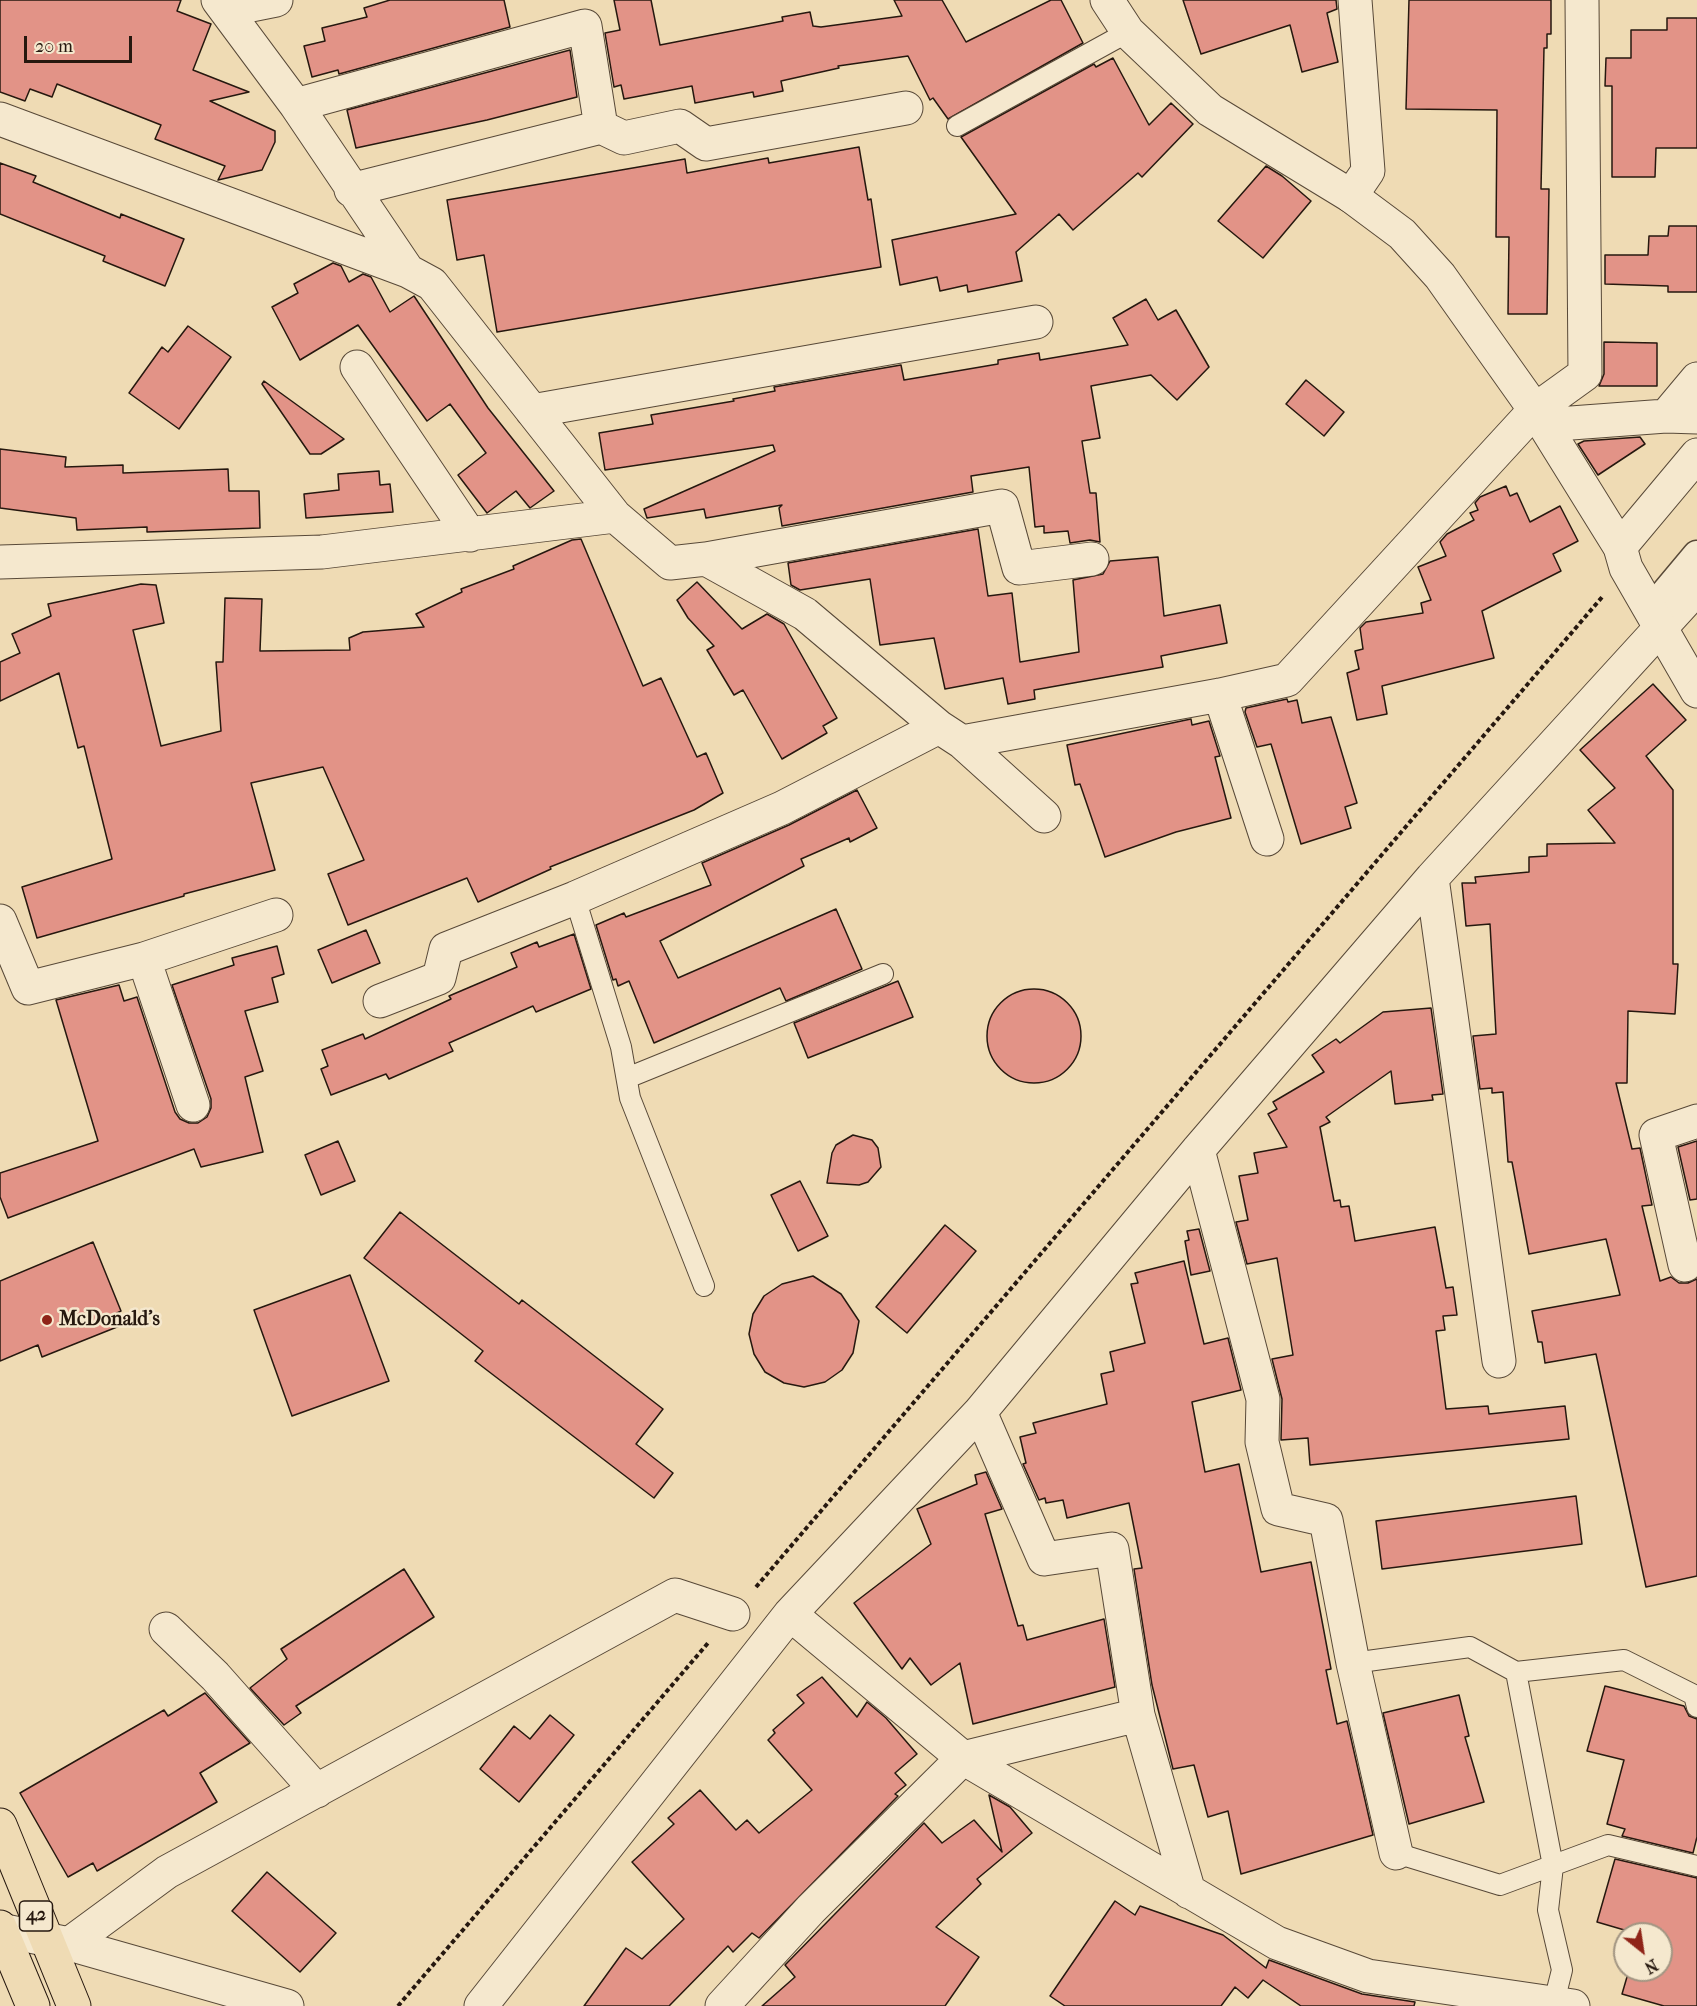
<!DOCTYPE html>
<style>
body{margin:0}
#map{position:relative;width:1697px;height:2006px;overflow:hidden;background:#efdbb4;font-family:"IM FELL French Canon",serif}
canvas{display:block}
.north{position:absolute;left:1613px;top:1922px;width:60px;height:60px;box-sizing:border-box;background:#f5e8ce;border:2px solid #a29582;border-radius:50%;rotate:150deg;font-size:16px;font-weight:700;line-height:24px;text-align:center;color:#26180f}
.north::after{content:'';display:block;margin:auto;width:21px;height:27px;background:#8f2418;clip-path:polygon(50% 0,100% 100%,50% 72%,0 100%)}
.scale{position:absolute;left:24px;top:36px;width:108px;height:27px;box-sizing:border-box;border:3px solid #26180f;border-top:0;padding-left:8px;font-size:18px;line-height:21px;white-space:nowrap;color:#26180f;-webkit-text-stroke:4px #f5e8ce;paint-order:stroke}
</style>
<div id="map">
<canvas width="1697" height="2006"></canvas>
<div class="north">N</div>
<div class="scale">20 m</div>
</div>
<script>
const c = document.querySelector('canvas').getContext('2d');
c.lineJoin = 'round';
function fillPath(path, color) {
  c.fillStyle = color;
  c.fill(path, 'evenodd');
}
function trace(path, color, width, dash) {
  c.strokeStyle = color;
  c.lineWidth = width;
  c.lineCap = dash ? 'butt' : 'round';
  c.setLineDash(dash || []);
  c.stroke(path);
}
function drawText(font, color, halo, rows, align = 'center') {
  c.font = font + ' "IM FELL French Canon",serif';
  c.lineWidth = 5;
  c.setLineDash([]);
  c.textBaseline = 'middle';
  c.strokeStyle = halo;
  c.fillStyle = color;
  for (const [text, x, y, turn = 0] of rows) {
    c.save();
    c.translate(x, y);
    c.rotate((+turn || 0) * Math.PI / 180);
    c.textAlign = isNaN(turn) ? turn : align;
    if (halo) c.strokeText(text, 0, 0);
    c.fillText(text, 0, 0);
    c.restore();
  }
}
const building = new Path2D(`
 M 0,0 L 181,0 L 177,11 L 211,24 L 193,70 L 249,92 L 210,101 L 275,131 L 275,142 L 262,170 L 218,180 L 225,166 L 155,139 L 161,125 L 57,84 L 52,97 L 30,89 L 25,101 L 0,92 Z
 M 390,0 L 504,0 L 510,27 L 339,74 L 338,70 L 312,77 L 304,46 L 325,41 L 322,28 L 367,17 L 364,8 Z
 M 614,0 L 651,0 L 660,45 L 783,21 L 782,17 L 810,12 L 813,26 L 821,27 L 902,16 L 894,0 L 942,0 L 966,42 L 1051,0 L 1061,0 L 1083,43 L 948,119 L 933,98 L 930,100 L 908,56 L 838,66 L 839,68 L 781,81 L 783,91 L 754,97 L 753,92 L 695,103 L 692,86 L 624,99 L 621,85 L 614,87 L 605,33 L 620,30 Z
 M 1183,0 L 1336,0 L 1337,9 L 1327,13 L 1338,62 L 1302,72 L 1290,25 L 1201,54 Z
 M 1409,0 L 1551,0 L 1551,34 L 1547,34 L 1547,48 L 1544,48 L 1541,189 L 1549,189 L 1547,314 L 1508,314 L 1509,237 L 1496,237 L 1497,110 L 1406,109 Z
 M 1667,18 L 1697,18 L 1697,148 L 1656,148 L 1655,177 L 1612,177 L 1612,86 L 1605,86 L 1606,58 L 1631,58 L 1631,30 L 1667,30 Z
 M 570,50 L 577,97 L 487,120 L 356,148 L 347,110 Z
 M 1113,58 L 1149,125 L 1171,103 L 1193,124 L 1142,177 L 1138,173 L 1073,230 L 1059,214 L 1016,252 L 1022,281 L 968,292 L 967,285 L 940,291 L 937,277 L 900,285 L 892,240 L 1016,214 L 961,137 L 1094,64 L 1096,67 Z
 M 859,147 L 868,200 L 871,199 L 881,267 L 497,332 L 484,255 L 457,260 L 447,200 L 685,159 L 687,173 L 768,158 L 769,163 Z
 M 0,163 L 36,176 L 33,182 L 120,218 L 121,214 L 184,239 L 165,286 L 103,261 L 105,256 L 0,214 Z
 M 1266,166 L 1282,176 L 1311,201 L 1263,258 L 1218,221 Z
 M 1669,226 L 1697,226 L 1697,292 L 1668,292 L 1668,286 L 1605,284 L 1605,255 L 1648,255 L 1649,236 L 1668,236 Z
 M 333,263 L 341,266 L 349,282 L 363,274 L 371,277 L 390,312 L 414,296 L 488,408 L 554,491 L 530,508 L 516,491 L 487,513 L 458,475 L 486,453 L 450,404 L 427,421 L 358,325 L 300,360 L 272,307 L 298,293 L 294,284 Z
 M 1146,299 L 1158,320 L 1176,310 L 1209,367 L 1177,400 L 1151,375 L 1091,386 L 1100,438 L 1082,441 L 1090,493 L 1096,493 L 1100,542 L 1090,540 L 1070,543 L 1068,531 L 1044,533 L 1044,526 L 1035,527 L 1029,467 L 971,476 L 973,492 L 782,526 L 779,508 L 782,505 L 706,518 L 704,509 L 647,518 L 644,509 L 775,451 L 773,445 L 605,470 L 599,433 L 653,424 L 651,415 L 734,401 L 733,399 L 775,391 L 774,387 L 901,365 L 904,380 L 998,364 L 998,360 L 1039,353 L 1040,360 L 1128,345 L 1113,318 Z
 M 188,326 L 231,357 L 179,429 L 129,393 L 162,347 L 168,352 Z
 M 1604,342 L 1657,343 L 1657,386 L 1599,386 L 1604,374 Z
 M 1306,380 L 1344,412 L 1324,436 L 1286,404 Z
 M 264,381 L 344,439 L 321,454 L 310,454 L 262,384 Z
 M 1640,437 L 1645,444 L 1598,475 L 1578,444 L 1584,441 Z
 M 0,449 L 66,457 L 65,467 L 123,465 L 123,473 L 228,469 L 229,491 L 259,491 L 260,528 L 147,532 L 147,527 L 77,530 L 76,518 L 0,508 Z
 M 379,471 L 380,485 L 390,484 L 393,512 L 306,518 L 304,494 L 339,490 L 338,474 Z
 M 1506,486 L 1510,496 L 1517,493 L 1530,522 L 1560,506 L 1578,541 L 1553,554 L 1561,571 L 1482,611 L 1494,658 L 1382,686 L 1387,714 L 1357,720 L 1347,673 L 1359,669 L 1355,651 L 1363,649 L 1360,628 L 1366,622 L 1423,613 L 1421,603 L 1431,600 L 1418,567 L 1446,556 L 1440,542 L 1447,534 L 1474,520 L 1470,513 L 1478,510 L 1475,503 L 1480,497 Z
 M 978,529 L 988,596 L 1012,593 L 1020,662 L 1079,652 L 1073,580 L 1103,574 L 1110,561 L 1158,557 L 1164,616 L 1220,605 L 1227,643 L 1161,656 L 1163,667 L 1034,690 L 1035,699 L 1008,704 L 1003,678 L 945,689 L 934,638 L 880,645 L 870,579 L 800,590 L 791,585 L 788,563 Z
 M 581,539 L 643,686 L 661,678 L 697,757 L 706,753 L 723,793 L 694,810 L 550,867 L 551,869 L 478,902 L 467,878 L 348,925 L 328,874 L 364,860 L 323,767 L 251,783 L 275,870 L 184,894 L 184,896 L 37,938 L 22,887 L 112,859 L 84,746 L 78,748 L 59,673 L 0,701 L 0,662 L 20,653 L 12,634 L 51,616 L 48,604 L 141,584 L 156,585 L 164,623 L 133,630 L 161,746 L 221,731 L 216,662 L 223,662 L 225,598 L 262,599 L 260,651 L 350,650 L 349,638 L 363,632 L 424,627 L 416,614 L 462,592 L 461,589 L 514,569 L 513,566 L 572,540 Z
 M 697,582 L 742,629 L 767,614 L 784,624 L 837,718 L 823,726 L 827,733 L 782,759 L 743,690 L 734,695 L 707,650 L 714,646 L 688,618 L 677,600 Z
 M 1653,684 L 1686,720 L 1646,756 L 1673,790 L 1673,964 L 1678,964 L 1675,1014 L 1628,1011 L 1627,1083 L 1616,1083 L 1632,1149 L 1640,1148 L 1652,1205 L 1642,1206 L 1660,1281 L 1671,1277 L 1679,1283 L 1688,1283 L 1697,1279 L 1697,1576 L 1646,1587 L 1596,1354 L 1545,1363 L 1542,1342 L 1538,1342 L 1532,1311 L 1620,1295 L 1606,1239 L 1529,1254 L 1512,1162 L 1508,1162 L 1503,1092 L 1492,1093 L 1492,1088 L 1480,1089 L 1473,1036 L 1496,1034 L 1490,924 L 1466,926 L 1462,883 L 1476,883 L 1475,877 L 1529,872 L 1529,857 L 1547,856 L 1547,844 L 1615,843 L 1588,810 L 1615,788 L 1580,750 Z
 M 1287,699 L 1288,702 L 1297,700 L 1302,723 L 1331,717 L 1357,803 L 1345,807 L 1351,828 L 1301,844 L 1271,744 L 1257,747 L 1245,712 L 1246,708 Z
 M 1191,719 L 1192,725 L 1209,721 L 1220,756 L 1215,757 L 1231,818 L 1176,832 L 1105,857 L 1080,784 L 1075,785 L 1067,745 Z
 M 857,790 L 877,828 L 850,842 L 849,838 L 801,859 L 804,866 L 660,941 L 678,978 L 836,909 L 862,969 L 786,1001 L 780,988 L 654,1043 L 629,981 L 618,986 L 616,979 L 613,980 L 596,925 L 624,913 L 626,917 L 711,885 L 702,863 L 789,825 Z
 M 366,930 L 380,963 L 332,983 L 318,950 Z
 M 574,934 L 591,989 L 536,1012 L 533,1006 L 449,1043 L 453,1051 L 389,1079 L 386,1074 L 331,1095 L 321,1069 L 328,1066 L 322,1050 L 363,1034 L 365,1039 L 451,999 L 449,996 L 517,967 L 511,953 L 537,942 L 539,947 Z
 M 277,946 L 284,974 L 272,978 L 278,1002 L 245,1011 L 263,1071 L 245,1077 L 263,1152 L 201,1167 L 194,1149 L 8,1218 L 0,1197 L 0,1173 L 98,1141 L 56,1000 L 119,985 L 124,1001 L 137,997 L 175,1112 L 180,1119 L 189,1123 L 198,1123 L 207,1117 L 211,1108 L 211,1099 L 172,985 L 234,965 L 232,958 Z
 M 898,981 L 913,1017 L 808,1058 L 794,1023 Z
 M987 1036a47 47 0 1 1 94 0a47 47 0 1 1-94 0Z
 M 1431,1008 L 1443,1094 L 1432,1095 L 1433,1100 L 1395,1104 L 1391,1071 L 1326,1117 L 1330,1122 L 1320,1127 L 1334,1201 L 1340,1200 L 1341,1207 L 1349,1206 L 1355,1241 L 1435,1227 L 1446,1288 L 1453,1287 L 1457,1315 L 1443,1316 L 1445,1330 L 1436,1331 L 1446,1409 L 1488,1406 L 1489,1414 L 1565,1406 L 1569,1439 L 1310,1465 L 1308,1438 L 1281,1440 L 1282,1399 L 1272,1359 L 1293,1355 L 1277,1258 L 1247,1264 L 1236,1222 L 1248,1220 L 1239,1176 L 1258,1173 L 1254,1153 L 1287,1147 L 1268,1114 L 1277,1109 L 1273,1102 L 1324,1072 L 1312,1055 L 1336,1039 L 1340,1043 L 1383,1012 Z
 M 853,1135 L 872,1140 L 878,1148 L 881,1167 L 868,1182 L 859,1185 L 827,1183 L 832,1153 L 836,1145 Z
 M 338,1141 L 355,1181 L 321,1195 L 305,1155 Z
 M 1697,1141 L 1697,1199 L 1690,1200 L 1678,1147 Z
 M 800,1181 L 828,1236 L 798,1251 L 771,1195 Z
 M 400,1212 L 519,1304 L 522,1300 L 663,1409 L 636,1444 L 673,1473 L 654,1498 L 475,1361 L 483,1351 L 364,1258 Z
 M 945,1225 L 976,1251 L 907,1333 L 876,1307 Z
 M 1199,1229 L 1210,1271 L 1191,1275 L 1185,1241 L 1189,1240 L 1187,1231 Z
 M 93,1242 L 121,1311 L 117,1313 L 122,1325 L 42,1357 L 38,1345 L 0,1361 L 0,1281 Z
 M 1184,1261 L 1204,1344 L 1228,1338 L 1241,1390 L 1192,1402 L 1205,1472 L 1239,1464 L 1261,1572 L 1311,1562 L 1331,1669 L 1326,1670 L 1337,1724 L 1347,1721 L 1373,1835 L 1241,1874 L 1228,1811 L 1208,1817 L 1194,1765 L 1173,1769 L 1152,1685 L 1134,1569 L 1142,1568 L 1129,1503 L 1067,1518 L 1063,1500 L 1046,1503 L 1045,1498 L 1039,1500 L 1023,1464 L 1026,1463 L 1020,1437 L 1036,1433 L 1033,1423 L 1107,1404 L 1101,1374 L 1114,1371 L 1110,1352 L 1145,1343 L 1131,1284 L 1138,1283 L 1135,1273 Z
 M 350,1275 L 389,1381 L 292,1416 L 254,1310 Z
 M 813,1276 L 841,1294 L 859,1321 L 853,1353 L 842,1370 L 825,1382 L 804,1387 L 784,1383 L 765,1372 L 754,1354 L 749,1334 L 753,1314 L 764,1296 L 782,1284 Z
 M 986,1472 L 1002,1509 L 985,1514 L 1018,1626 L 1023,1625 L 1027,1640 L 1104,1619 L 1115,1687 L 973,1724 L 960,1663 L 931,1685 L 910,1658 L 902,1669 L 854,1603 L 931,1544 L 917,1509 L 977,1484 L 975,1475 Z
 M 1576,1496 L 1582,1544 L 1382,1569 L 1376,1521 Z
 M 404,1569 L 434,1617 L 296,1706 L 301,1713 L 284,1725 L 250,1688 L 287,1659 L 281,1649 Z
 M 822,1677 L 857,1717 L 867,1702 L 886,1718 L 917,1754 L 895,1773 L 906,1785 L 895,1794 L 898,1796 L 759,1938 L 752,1933 L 733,1952 L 728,1946 L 669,2006 L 584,2006 L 626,1948 L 642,1959 L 684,1919 L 632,1862 L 674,1824 L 668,1818 L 700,1790 L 736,1830 L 747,1820 L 759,1833 L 812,1790 L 768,1740 L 775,1733 L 773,1730 L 804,1703 L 797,1695 Z
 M 1605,1686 L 1684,1706 L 1689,1716 L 1697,1719 L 1697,1837 L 1693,1853 L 1622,1836 L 1625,1829 L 1607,1824 L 1624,1760 L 1587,1751 Z
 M 205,1693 L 250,1743 L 200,1773 L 217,1802 L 97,1871 L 93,1863 L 68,1877 L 20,1793 L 164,1710 L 168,1716 Z
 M 1459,1695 L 1469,1736 L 1465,1737 L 1484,1802 L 1409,1824 L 1383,1713 Z
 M 550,1715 L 574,1735 L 519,1802 L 480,1769 L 514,1726 L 530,1739 Z
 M 989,1795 L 1010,1807 L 1032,1833 L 977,1879 L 981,1884 L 936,1927 L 979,1957 L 945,2006 L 762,2006 L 795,1977 L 785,1965 L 924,1823 L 942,1843 L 974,1820 L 1002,1852 Z
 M 1615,1859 L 1697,1878 L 1697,2006 L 1664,2006 L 1622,1994 L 1629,1970 L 1661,1970 L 1661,1934 L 1638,1934 L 1597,1922 Z
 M 267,1872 L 336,1933 L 300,1972 L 232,1911 Z
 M 1115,1901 L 1135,1915 L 1140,1906 L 1223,1935 L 1266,1968 L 1269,1960 L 1362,1994 L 1415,2002 L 1414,2006 L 1301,2006 L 1263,1980 L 1248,1998 L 1235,1987 L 1221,2006 L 1065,2006 L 1050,1996 Z`);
const path = new Path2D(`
 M 756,1587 L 1603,596
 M 398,2006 L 708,1643`);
const service = new Path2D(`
 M 957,126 L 1128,32
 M 575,898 L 621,1047 L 630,1098 L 704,1286
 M 627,1078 L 883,974
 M 1353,1663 L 1470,1647 L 1516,1672 L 1624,1660 L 1694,1695 L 1697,1707
 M 1516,1672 L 1553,1866 L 1548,1910 L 1562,1970 L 1554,2002
 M 1396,1853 L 1500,1885 L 1608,1845 L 1697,1866`);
const pedestrian = new Path2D(`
 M 1651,610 L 1697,555`);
const minor = new Path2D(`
 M 218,0 L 296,105 L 408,271 L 432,284 L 615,516 L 670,563 L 706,559 L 805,614 L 939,727 L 962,742 L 1220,695 L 1287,680 L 1535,410 L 1585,374 L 1582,0
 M 226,10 L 276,0
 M 296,105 L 585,26 L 601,127
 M 0,119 L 408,271
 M 351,190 L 601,127 L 624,138 L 680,126 L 706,144 L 906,108
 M 1351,196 L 1368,171 L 1355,0
 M 357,367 L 470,535
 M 532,411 L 1036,322
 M 1666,416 L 1697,379
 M 1544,425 L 1666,416 L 1697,417
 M 1620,547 L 1697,455
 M 706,559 L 1002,506 L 1019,568 L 1092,559
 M 0,562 L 322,552 L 615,516
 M 1220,695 L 1267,839
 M 962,742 L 1044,816
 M 1432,878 L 1499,1361
 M 0,921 L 28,988 L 144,959 L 276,915
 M 144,959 L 193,1105
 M 380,1001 L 439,978 L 446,949 L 575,898 L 782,808 L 939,727
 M 1198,1150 L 1263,1399 L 1262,1442 L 1278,1509 L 1326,1520 L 1353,1663 L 1396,1853
 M 1685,1265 L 1656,1135 L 1697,1121
 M 980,1412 L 1044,1559 L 1112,1549 L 1138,1715 L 1189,1892
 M 790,1614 L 963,1758 L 1277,1943 L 1368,1976 L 1573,2006
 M 166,1629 L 215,1676 L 317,1791
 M 69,1944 L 167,1872 L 675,1595 L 733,1614
 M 481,2006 L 790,1614 L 980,1412 L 1198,1150 L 1432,878 L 1697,588
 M 722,2006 L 811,1909 L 963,1758 L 1138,1715`);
const tertiary = new Path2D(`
 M 1107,0 L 1128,32 L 1210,110 L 1351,196 L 1402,234 L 1440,276 L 1535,410 L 1620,547 L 1626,568 L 1697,691
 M 0,1930 L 69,1944 L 287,2006`);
const primary = new Path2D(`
 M 0,1825 L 74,2006
 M 0,1927 L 33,2006`);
const markers = [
 [47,1320,6,"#8f2418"]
];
const shields = [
 [36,1916,33]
];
const shieldNames = [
 ["42",36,1916]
];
const poiNames = [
 ["McDonald's",59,1320]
];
fillPath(building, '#e29387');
trace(building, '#26180f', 1.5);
trace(service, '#584938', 22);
trace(pedestrian, '#584938', 31);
trace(minor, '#584938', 35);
trace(tertiary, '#584938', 35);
trace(primary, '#26180f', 35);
trace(path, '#26180f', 4, [4.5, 3]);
trace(service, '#f5e8ce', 20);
trace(pedestrian, '#f5e8ce', 28);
trace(minor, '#f5e8ce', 33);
trace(tertiary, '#f5e8ce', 33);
trace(primary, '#efdbb4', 33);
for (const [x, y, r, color] of markers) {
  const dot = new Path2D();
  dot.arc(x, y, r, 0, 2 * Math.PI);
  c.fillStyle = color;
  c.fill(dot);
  trace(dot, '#f5e8ce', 2);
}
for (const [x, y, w] of shields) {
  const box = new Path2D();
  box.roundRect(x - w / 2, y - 15, w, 30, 4.5);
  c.fillStyle = '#f5e8ce';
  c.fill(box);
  trace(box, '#26180f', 1.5);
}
drawText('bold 18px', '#26180f', null, shieldNames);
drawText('bold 20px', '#26180f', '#f5e8ce', poiNames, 'left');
</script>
